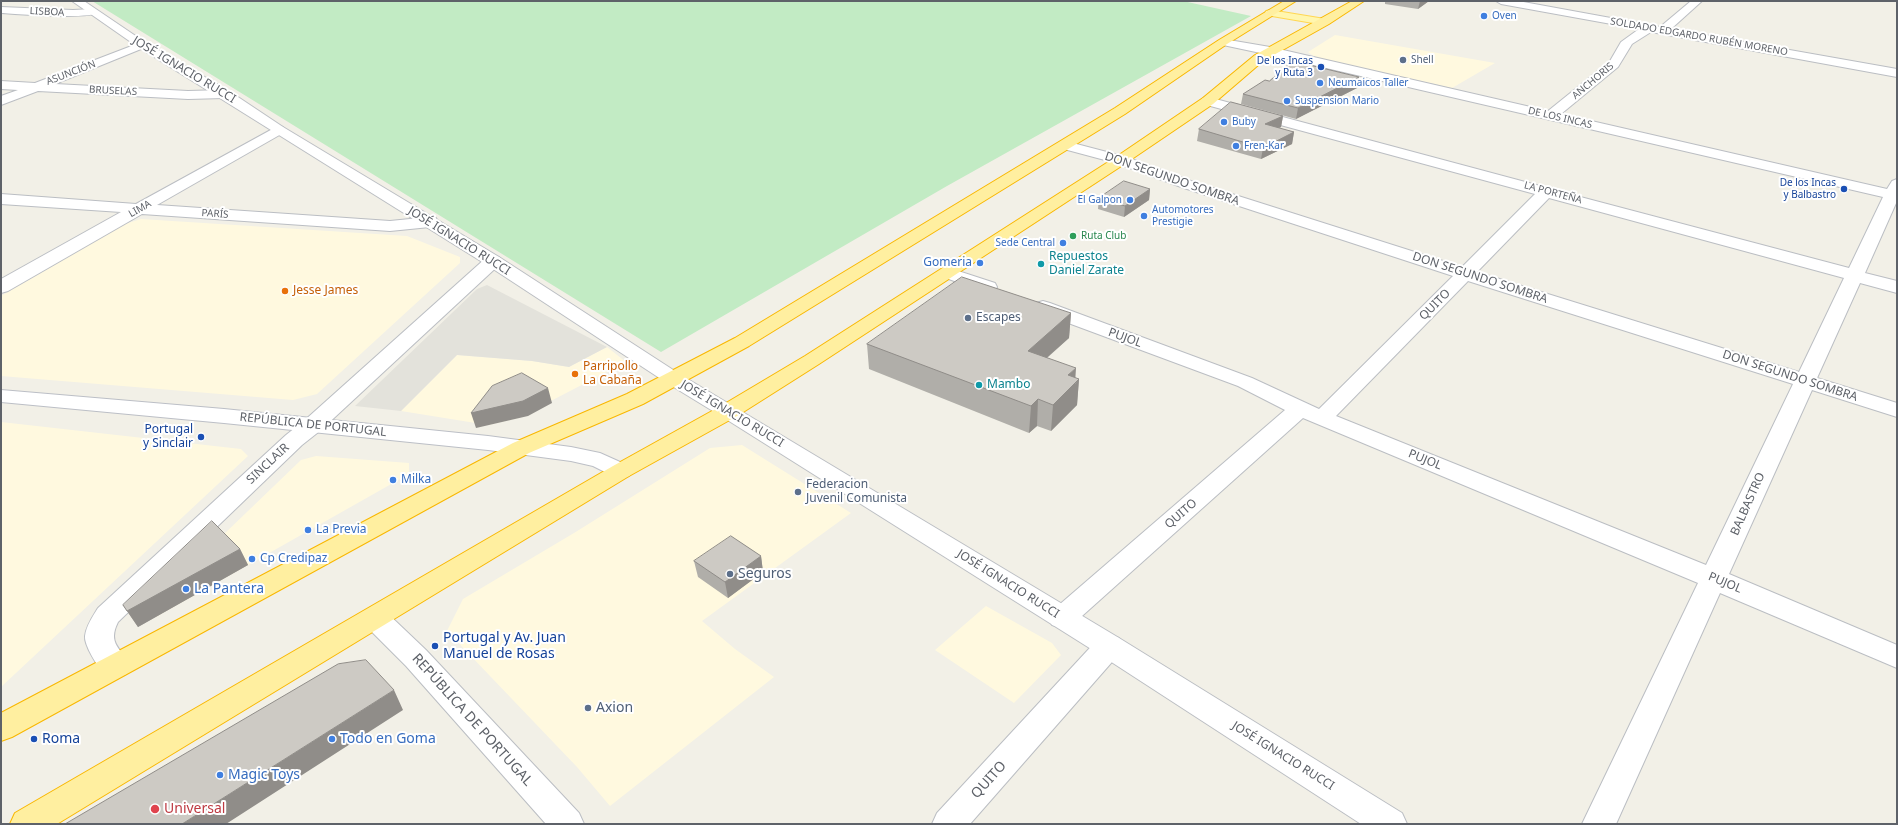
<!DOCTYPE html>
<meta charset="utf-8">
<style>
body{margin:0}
#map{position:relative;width:1898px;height:825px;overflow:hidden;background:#f2f0e7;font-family:"Noto Sans",sans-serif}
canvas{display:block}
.frame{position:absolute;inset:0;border:2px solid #5e6269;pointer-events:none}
</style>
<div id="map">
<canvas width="1898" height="825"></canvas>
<div class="frame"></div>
</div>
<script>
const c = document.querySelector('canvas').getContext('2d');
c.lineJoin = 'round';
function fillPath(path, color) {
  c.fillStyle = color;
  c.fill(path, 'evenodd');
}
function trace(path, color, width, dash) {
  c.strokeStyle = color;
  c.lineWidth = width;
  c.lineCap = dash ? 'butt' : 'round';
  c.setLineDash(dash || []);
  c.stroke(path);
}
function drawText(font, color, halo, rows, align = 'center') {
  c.font = font + ' "Noto Sans",sans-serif';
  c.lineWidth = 4;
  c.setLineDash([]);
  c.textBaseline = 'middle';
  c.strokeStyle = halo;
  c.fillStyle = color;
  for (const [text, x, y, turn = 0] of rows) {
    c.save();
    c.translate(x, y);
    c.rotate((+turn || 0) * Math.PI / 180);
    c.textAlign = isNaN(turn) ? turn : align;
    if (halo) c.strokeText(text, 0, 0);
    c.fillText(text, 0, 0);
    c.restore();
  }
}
const commercial = new Path2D(`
 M 1335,35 L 1495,63 L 1452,88 L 1315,57 L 1308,52 Z
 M 141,219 L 407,236 L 460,257 L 460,263 L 317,394 L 293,400 L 1,376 L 1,296 L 125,224 Z
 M 607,347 L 626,362 L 518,418 L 488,425 L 401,411 L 457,355 L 532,361 L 569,367 Z
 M 1,422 L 241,449 L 248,456 L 1,687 Z
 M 742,445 L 851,513 L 702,621 L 735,649 L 774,677 L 610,806 L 577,767 L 447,631 L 463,599 L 574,533 L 710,448 Z
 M 316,456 L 409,463 L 409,474 L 156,617 L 142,613 L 301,460 Z
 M 986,606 L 1052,643 L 1061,655 L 1014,703 L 935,650 Z`);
const industrial = new Path2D(`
 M 487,285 L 607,347 L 569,367 L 532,361 L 457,355 L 401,411 L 355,406 L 477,289 Z`);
const green = new Path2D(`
 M 92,1 L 1183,1 L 1251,16 L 947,186 L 661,352 Z`);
const minor = new Path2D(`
 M 1496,1 L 1518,1 L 1660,27 L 1691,1 L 1702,1 L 1671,29 L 1897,69 L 1897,77 L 1651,32 L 1632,44 L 1618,67 L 1561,114 L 1887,189 L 1892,181 L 1897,179 L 1897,201 L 1865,273 L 1897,281 L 1897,293 L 1860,283 L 1817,378 L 1897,403 L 1897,417 L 1812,390 L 1729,574 L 1897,645 L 1897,668 L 1720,593 L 1616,824 L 1582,824 L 1698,583 L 1303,418 L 1072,625 L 1062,628 L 1052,625 L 1048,618 L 1052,611 L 1285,410 L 1238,386 L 1036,311 L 1034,307 L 1036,303 L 1043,301 L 1050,303 L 1252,378 L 1319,409 L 1453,276 L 1181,187 L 1116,163 L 1060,148 L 1058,145 L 1060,142 L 1065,141 L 1126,157 L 1191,181 L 1462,267 L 1535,194 L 1203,104 L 1201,101 L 1203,98 L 1208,97 L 1544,187 L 1553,188 L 1554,190 L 1849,268 L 1883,197 L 1270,55 L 1223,45 L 1217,42 L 1223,39 L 1270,47 L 1548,111 L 1610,61 L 1621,42 L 1639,29 L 1501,4 ZM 1549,198 L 1844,278 L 1799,372 L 1477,272 ZM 1468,281 L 1793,384 L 1706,565 L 1336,416 Z
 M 1,7 L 73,10 L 93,9 L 98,12 C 92,20 16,14 1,13 Z
 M 142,42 L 146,43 L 148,45 L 146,47 L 55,84 L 188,91 L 224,90 L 230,94 L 224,98 L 188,99 L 38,91 L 1,105 L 1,96 L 18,90 L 1,89 L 1,81 L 35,83 Z
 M 278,126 L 283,127 L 285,130 L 283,133 L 157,205 L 390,221 L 430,217 L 436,218 L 438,222 L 436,226 L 430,227 L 390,231 L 142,214 L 8,291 L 1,293 L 1,279 L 121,212 L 1,204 L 1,194 L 136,204 Z
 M 493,256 L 499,257 L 502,261 L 499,265 L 321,430 L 302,445 L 118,622 C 107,644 121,648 131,666 L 126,674 C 119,676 112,679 105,674 C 98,668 84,645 85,636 C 86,626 93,616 98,608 L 286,435 L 305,420 L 487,257 Z
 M 949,268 L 995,283 L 997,287 L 995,291 L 988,293 L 943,277 L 940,273 L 943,269 Z
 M 375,608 L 385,611 L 426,650 L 579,813 L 584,824 L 546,824 L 406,666 L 365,625 L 361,618 L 365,611 Z
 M 1109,635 L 1119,638 L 1123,646 L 1119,654 L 970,824 L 932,824 L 937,813 L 1099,638 Z`);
const tertiary = new Path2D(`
 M 72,1 L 84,1 L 146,43 L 229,91 L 283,127 L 499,257 L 681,375 L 1119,638 L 1402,813 L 1407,824 L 1361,824 L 1099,654 L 721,416 L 667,383 L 487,265 L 138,47 Z`);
const secondary = new Path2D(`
 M 1,390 L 224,409 L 488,436 L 571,447 L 600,453 L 629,466 L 633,471 L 629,476 L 621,478 L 613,476 L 593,466 L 571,461 L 488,450 L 224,423 L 1,402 Z`);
const primary = new Path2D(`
 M 1270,10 L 1325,19 L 1330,22 L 1325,25 L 1266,15 L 1265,13 L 1266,11 Z`);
const trunk = new Path2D(`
 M 1284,1 L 1296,1 L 1227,44 L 1125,114 L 749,346 L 643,404 L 529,453 L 12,737 L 1,741 L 1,713 L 513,443 L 627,394 L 735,338 L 1115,108 L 1219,40 Z
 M 1352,1 L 1364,1 L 1329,24 L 1263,61 L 1213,104 L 1126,163 L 819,364 L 737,416 L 629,476 L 57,824 L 10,824 L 15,813 L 613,466 L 721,406 L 805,356 L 1116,157 L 1203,98 L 1255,55 Z`);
const wall = new Path2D(`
 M 1385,1 L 1429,1 L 1418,9 L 1385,4 Z
 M 1359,77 L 1357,88 L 1296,119 L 1241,104 L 1243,94 L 1269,81 Z
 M 1283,116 L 1281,127 L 1278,128 L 1294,132 L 1292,144 L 1261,159 L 1197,141 L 1199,129 Z
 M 1150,189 L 1149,200 L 1124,217 L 1098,209 L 1099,198 Z
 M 1071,313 L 1069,338 L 1047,358 L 1075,378 L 1079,379 L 1077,405 L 1051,431 L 1037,426 L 1029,433 L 869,369 L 867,344 Z
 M 240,549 L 248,565 L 138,627 L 123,605 Z
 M 761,556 L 763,572 L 728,598 L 698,577 L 694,561 Z`);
const shadedWall = new Path2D(`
 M 1420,1 L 1429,1 L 1418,9 Z
 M 1359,77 L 1357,88 L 1296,119 L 1298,108 Z
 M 1283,116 L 1281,127 L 1263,136 L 1265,124 Z
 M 1294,132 L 1292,144 L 1261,159 L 1263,148 Z
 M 1150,189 L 1149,200 L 1124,217 L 1125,206 Z
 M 1071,313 L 1069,338 L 1026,376 L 1028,351 Z
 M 1076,368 L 1075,384 L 1079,379 L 1077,405 L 1051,431 L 1053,405 L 1068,375 Z
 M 548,388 L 552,403 L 528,416 L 476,428 L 471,413 Z
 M 1038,399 L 1037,426 L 1029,433 L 1031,406 Z
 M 240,549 L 248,565 L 138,627 L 127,611 Z
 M 761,556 L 763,572 L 728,598 L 725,582 Z
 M 394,690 L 403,710 L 226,824 L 182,824 Z`);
const building = new Path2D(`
 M 1293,61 L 1359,77 L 1298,108 L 1243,94 L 1265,80 L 1269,81 Z
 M 1231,102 L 1283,116 L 1265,124 L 1294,132 L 1263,148 L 1199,129 Z
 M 1124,181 L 1150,189 L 1125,206 L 1099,198 Z
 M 962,277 L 1071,313 L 1028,351 L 1076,368 L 1068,375 L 1079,379 L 1053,405 L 1038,399 L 1031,406 L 867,344 Z
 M 522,373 L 548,388 L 523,401 L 471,413 L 492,386 Z
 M 212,521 L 240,549 L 127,611 L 123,605 Z
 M 731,536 L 761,556 L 725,582 L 694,561 Z
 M 366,660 L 394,690 L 182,824 L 65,824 L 338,664 Z`);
const markers = [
 [1484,16,4,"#3f7fe0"],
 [1403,60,4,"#5c6f8a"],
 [1321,67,4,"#1a4fb4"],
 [1320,83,4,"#3f7fe0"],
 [1287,101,4,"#3f7fe0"],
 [1224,122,4,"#3f7fe0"],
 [1236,146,4,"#3f7fe0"],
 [1844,189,4,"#1a4fb4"],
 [1130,200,4,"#3f7fe0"],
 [1144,216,4,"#3f7fe0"],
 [1073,236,4,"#2e9e5b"],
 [1063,243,4,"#3f7fe0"],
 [980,263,4,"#3f7fe0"],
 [1041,264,4,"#0f9aa8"],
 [285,291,4,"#e8710a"],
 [968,318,4,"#5c6f8a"],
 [575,374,4,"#e8710a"],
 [979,385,4,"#0f9aa8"],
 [201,437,4,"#1a4fb4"],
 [393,480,4,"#3f7fe0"],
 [798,492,4,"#5c6f8a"],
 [308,530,4,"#3f7fe0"],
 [252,559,4,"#3f7fe0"],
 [730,574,4,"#5c6f8a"],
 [186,589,4,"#3f7fe0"],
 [435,646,4,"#1a4fb4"],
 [588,708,4,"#5c6f8a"],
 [34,739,4,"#1a4fb4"],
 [332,739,4,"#3f7fe0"],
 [220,775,4,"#3f7fe0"],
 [155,809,5,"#e0444e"]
];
const farStreetnames = [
 ["LISBOA",47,12,3],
 ["SOLDADO EDGARDO RUBÉN MORENO",1699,37,10],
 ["ASUNCIÓN",71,73,-21],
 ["ANCHORIS",1593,81,-40],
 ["BRUSELAS",113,91,3],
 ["DE LOS INCAS",1560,118,13],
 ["LA PORTEÑA",1553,193,15],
 ["LIMA",140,209,-30],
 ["PARÍS",215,214,4]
];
const farShopnames = [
 ["Oven",1492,16],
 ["Neumaicos Taller",1328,83],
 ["Suspension Mario",1295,101],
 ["Buby",1232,122],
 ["Fren-Kar",1244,146],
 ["El Galpon",1122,200,"right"],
 ["Automotores",1152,210],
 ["Prestigie",1152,222],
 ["Sede Central",1055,243,"right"]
];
const farServicenames = [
 ["Shell",1411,60]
];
const farTransitnames = [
 ["De los Incas",1313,61],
 ["y Ruta 3",1313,73],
 ["De los Incas",1836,183],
 ["y Balbastro",1836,195]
];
const farLeisurenames = [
 ["Ruta Club",1081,236]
];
const streetNames = [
 ["JOSÉ IGNACIO RUCCI",184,70,31],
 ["DON SEGUNDO SOMBRA",1172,179,19],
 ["JOSÉ IGNACIO RUCCI",459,241,32],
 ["DON SEGUNDO SOMBRA",1480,278,18],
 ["QUITO",1435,305,-45],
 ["PUJOL",1125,338,20],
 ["DON SEGUNDO SOMBRA",1790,376,18],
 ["JOSÉ IGNACIO RUCCI",732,414,31],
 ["REPÚBLICA DE PORTUGAL",313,425,6],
 ["PUJOL",1425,460,22],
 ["SINCLAIR",268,464,-43],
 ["BALBASTRO",1748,504,-66],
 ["QUITO",1181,514,-41],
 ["PUJOL",1725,583,23],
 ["JOSÉ IGNACIO RUCCI",1008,584,32],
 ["JOSÉ IGNACIO RUCCI",1283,756,32]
];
const cultureNames = [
 ["Repuestos",1049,257],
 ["Daniel Zarate",1049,271],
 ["Mambo",987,385]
];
const shopNames = [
 ["Gomeria",972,263,"right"],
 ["Milka",401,480],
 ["La Previa",316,530],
 ["Cp Credipaz",260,559]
];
const foodNames = [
 ["Jesse James",293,291],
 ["Parripollo",583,367],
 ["La Cabaña",583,381]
];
const serviceNames = [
 ["Escapes",976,318],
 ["Federacion",806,485],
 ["Juvenil Comunista",806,499]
];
const transitNames = [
 ["Portugal",193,430],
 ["y Sinclair",193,444]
];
const nearServicenames = [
 ["Seguros",738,574],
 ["Axion",596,708]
];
const nearShopnames = [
 ["La Pantera",194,589],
 ["Todo en Goma",340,739],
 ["Magic Toys",228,775]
];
const nearTransitnames = [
 ["Portugal y Av. Juan",443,638],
 ["Manuel de Rosas",443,654],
 ["Roma",42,739]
];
const nearStreetnames = [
 ["REPÚBLICA DE PORTUGAL",472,720,48],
 ["QUITO",989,780,-48]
];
const nearHealthnames = [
 ["Universal",164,809]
];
fillPath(commercial, '#fff9df');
fillPath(industrial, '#e3e2db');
fillPath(green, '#c2ebc4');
trace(minor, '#bbbec3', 2);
trace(tertiary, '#bbbec3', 2);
trace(secondary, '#bcbfc6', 2);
trace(primary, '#ffd753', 2);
trace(trunk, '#f9b700', 2);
fillPath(minor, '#fff');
fillPath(tertiary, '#fff');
fillPath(secondary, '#fff');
fillPath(primary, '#fff6af');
fillPath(trunk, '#ffefa0');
fillPath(wall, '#b0aea9');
fillPath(shadedWall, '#908d89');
fillPath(building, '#cdcac4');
trace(building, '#908d89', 1);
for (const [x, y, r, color] of markers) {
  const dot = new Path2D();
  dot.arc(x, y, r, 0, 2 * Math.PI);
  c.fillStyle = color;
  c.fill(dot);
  trace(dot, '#fff', 1.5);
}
drawText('10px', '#5e6269', '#fff', farStreetnames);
drawText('10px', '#366cbe', '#fff', farShopnames, 'left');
drawText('10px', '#4e5e75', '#fff', farServicenames, 'left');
drawText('10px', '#164399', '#fff', farTransitnames, 'right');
drawText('10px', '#27864d', '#fff', farLeisurenames, 'left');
drawText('12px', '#5e6269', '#fff', streetNames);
drawText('12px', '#0d838f', '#fff', cultureNames, 'left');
drawText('12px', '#366cbe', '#fff', shopNames, 'left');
drawText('12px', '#c56008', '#fff', foodNames, 'left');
drawText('12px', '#4e5e75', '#fff', serviceNames, 'left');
drawText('12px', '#164399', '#fff', transitNames, 'right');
drawText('14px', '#4e5e75', '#fff', nearServicenames, 'left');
drawText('14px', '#366cbe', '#fff', nearShopnames, 'left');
drawText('14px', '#164399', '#fff', nearTransitnames, 'left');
drawText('14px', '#5e6269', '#fff', nearStreetnames);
drawText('14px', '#be3a42', '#fff', nearHealthnames, 'left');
</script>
